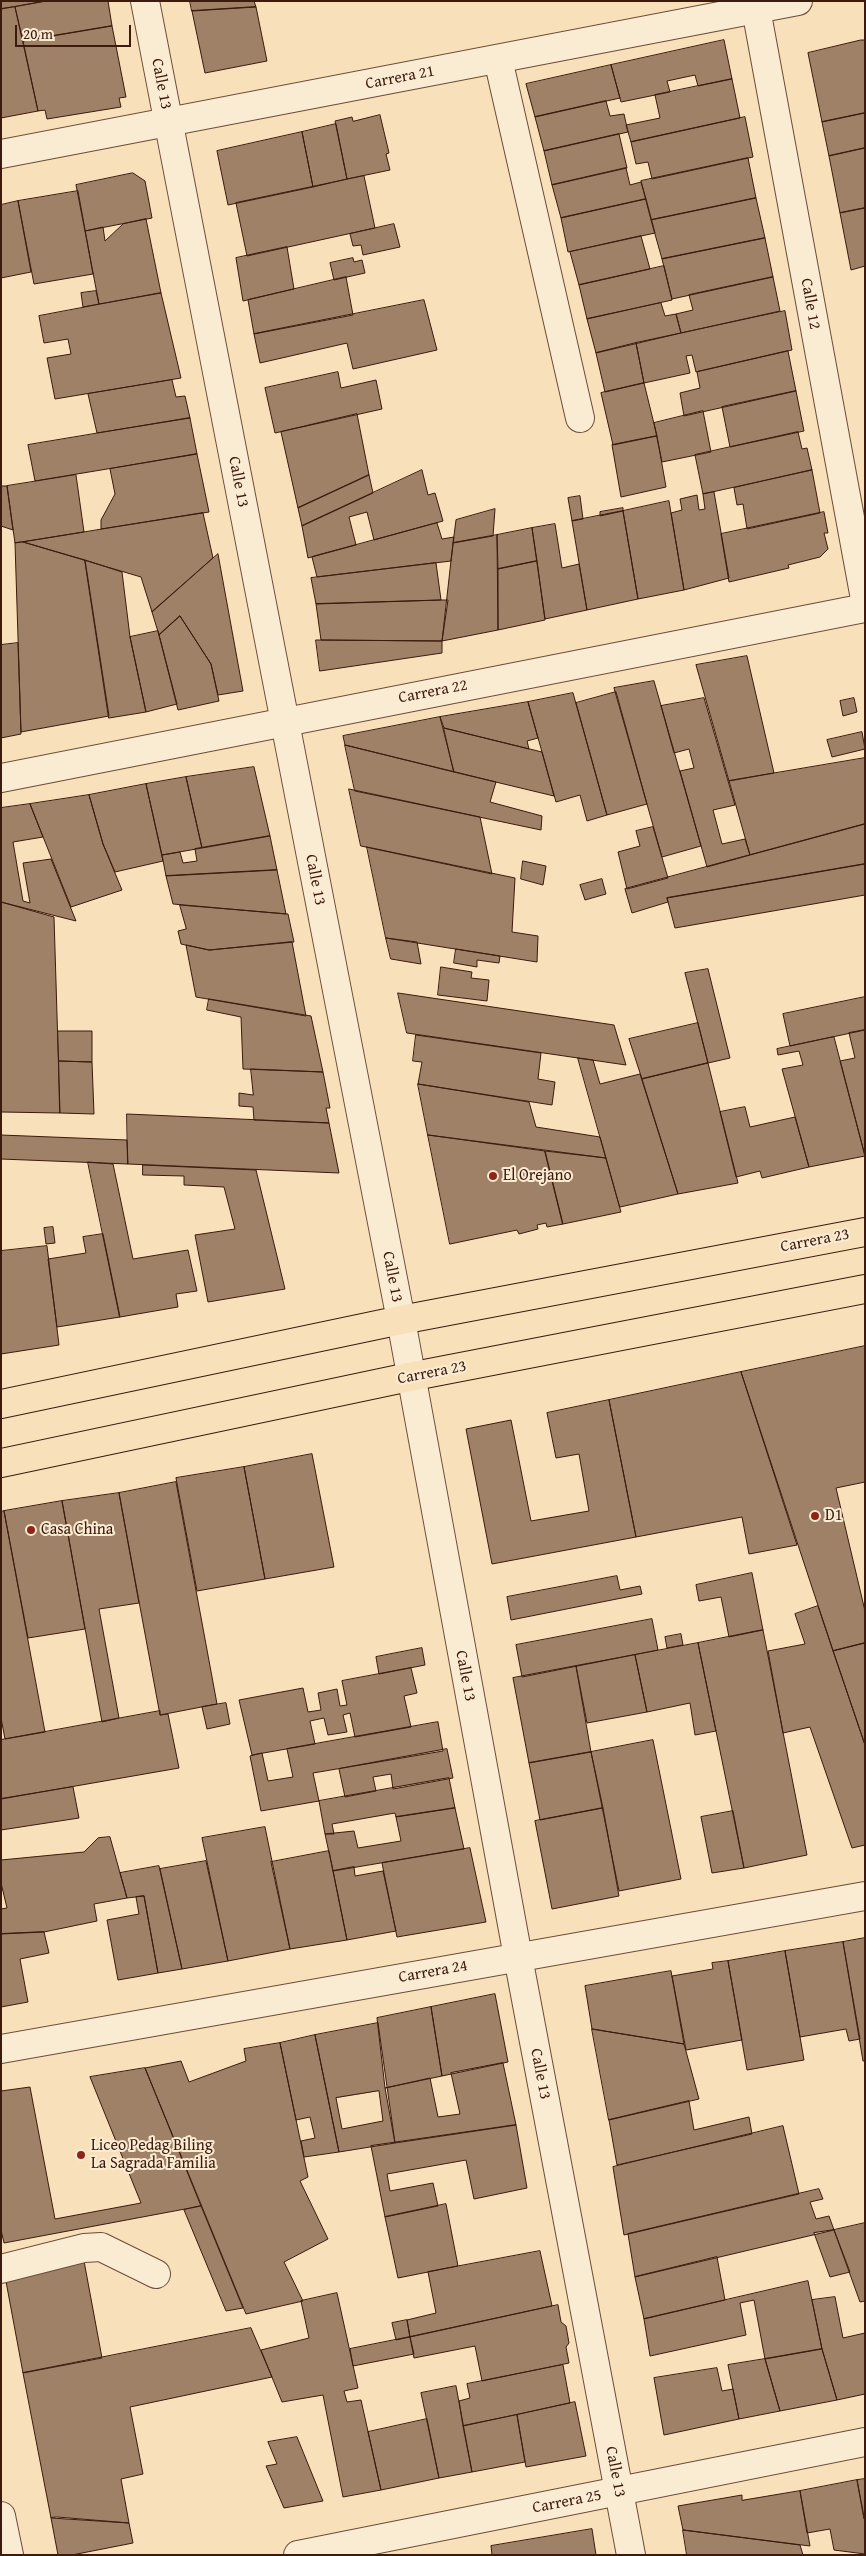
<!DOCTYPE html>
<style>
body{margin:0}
#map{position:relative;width:866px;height:2556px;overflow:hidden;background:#f8e0bb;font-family:"Gentium Book Plus",serif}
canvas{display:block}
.frame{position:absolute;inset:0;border:2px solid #3c1a0d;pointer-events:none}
.scale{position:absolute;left:15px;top:25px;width:116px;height:22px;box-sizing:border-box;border:2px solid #3c1a0d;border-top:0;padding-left:6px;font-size:15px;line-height:18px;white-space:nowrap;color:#3c1a0d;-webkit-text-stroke:4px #faebd3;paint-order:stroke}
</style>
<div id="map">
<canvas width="866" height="2556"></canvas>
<div class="frame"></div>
<div class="scale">20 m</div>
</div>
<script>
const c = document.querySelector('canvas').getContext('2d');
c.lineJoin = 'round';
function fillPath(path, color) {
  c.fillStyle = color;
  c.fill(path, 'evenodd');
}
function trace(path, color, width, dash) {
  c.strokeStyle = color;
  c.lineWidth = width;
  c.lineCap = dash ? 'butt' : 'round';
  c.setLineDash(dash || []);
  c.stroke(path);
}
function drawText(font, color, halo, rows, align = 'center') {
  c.font = font + ' "Gentium Book Plus",serif';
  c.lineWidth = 4;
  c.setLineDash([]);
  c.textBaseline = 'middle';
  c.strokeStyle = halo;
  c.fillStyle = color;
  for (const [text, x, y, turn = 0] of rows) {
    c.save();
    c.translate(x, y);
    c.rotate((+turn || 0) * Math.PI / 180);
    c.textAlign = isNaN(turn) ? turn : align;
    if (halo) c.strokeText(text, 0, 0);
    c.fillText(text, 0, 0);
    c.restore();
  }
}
const building = new Path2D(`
 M 1,1 L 46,1 L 1,9 Z
 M 46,1 L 108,1 L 112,26 L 23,41 L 15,7 Z
 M 190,1 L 254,1 L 256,7 L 192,11 Z
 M 15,7 L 38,111 L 1,118 L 1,9 Z
 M 256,7 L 267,61 L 205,73 L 192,11 Z
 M 112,26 L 126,97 L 119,98 L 121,107 L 47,119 L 45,110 L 38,111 L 23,41 Z
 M 724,40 L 732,79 L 698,86 L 695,75 L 667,81 L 670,92 L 621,102 L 611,65 Z
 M 861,40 L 865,40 L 865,113 L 822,122 L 808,53 Z
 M 611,65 L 620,98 L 535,117 L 526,84 Z
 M 732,79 L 740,118 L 631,142 L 626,125 L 660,118 L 655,95 Z
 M 606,101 L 610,116 L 624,114 L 628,132 L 544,151 L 535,117 Z
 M 865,113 L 865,148 L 829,156 L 822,122 Z
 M 380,115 L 389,153 L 386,154 L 390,170 L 347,179 L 335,121 L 352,117 L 353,121 Z
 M 745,117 L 753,157 L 652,179 L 648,162 L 636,164 L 631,142 Z
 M 336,124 L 347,179 L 313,187 L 302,132 Z
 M 302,132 L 313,187 L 228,205 L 217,151 Z
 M 619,134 L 627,168 L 552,185 L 544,151 Z
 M 865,148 L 865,208 L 840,213 L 829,156 Z
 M 748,158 L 756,198 L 651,220 L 641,181 Z
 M 626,168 L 630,185 L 641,182 L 646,199 L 561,218 L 552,185 Z
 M 133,173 L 145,181 L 152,218 L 85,231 L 76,185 Z
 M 364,176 L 375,228 L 247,256 L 236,203 Z
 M 78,191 L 93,274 L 34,284 L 18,201 Z
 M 756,198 L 765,238 L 662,259 L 651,220 Z
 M 646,199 L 655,233 L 568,252 L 561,218 Z
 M 18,201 L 31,272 L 1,278 L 1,205 Z
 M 865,208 L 865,266 L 851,270 L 840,213 Z
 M 146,219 L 161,293 L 99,304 L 85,231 L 103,227 L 105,241 L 123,224 Z
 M 394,224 L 400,247 L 363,255 L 361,245 L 353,246 L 350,234 Z
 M 641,236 L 650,269 L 579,285 L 570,252 Z
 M 765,238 L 773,277 L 672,299 L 662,259 Z
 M 287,247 L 294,289 L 243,301 L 236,258 Z
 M 353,258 L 354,262 L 362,260 L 365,273 L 334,280 L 330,263 Z
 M 664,266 L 672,300 L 587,319 L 579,285 Z
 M 346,277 L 353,315 L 254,334 L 248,300 Z
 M 773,277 L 780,311 L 681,333 L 676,314 L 693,310 L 689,295 Z
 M 96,291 L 99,304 L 83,307 L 81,293 Z
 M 161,293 L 181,378 L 55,399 L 47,358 L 71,354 L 68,339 L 44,343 L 39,316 Z
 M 424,300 L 437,350 L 353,369 L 347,343 L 260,363 L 254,334 Z
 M 661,303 L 665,316 L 676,314 L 681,333 L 596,353 L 587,319 Z
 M 785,311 L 792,350 L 696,372 L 692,355 L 686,356 L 690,373 L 644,383 L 636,343 Z
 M 636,343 L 644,383 L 605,392 L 596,353 Z
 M 788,351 L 796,391 L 684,416 L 680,393 L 700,388 L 697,372 Z
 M 338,372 L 341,388 L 376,380 L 382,409 L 275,433 L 265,388 Z
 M 172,380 L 176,397 L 185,396 L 190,418 L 97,433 L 88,394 Z
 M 644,383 L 657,436 L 613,445 L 601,393 Z
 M 796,391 L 804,431 L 730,447 L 722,407 Z
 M 703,411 L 711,452 L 662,462 L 654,423 Z
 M 357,414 L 369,475 L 298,508 L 281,432 Z
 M 190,418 L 197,454 L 35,481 L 28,445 Z
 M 798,432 L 802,449 L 807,448 L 812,470 L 703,494 L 695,455 Z
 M 657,436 L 666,487 L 621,497 L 612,445 Z
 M 197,454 L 209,512 L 101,529 L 101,520 L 115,494 L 110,469 Z
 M 422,470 L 428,495 L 435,493 L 443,521 L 374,540 L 367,512 L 349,517 L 356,545 L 308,558 L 302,526 Z
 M 812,470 L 820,513 L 747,529 L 743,504 L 737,505 L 734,488 Z
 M 76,475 L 84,532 L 15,543 L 7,486 Z
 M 369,475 L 373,493 L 302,526 L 298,508 Z
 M 1,486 L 7,486 L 13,530 L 1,526 Z
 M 714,492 L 729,578 L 684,590 L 671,513 L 682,510 L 680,499 L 697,495 L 699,510 L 705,509 L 703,494 Z
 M 580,496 L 583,519 L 572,521 L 568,498 Z
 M 669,501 L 684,590 L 638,599 L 623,511 Z
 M 623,508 L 623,511 L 600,516 L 600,512 Z
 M 495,509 L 493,536 L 453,543 L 456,520 Z
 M 623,511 L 638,599 L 587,610 L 572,521 Z
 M 824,512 L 828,533 L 824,533 L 828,549 L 820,557 L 788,565 L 789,568 L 729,582 L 721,534 Z
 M 203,513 L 213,558 L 152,612 L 141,577 L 23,542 Z
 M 437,523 L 442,539 L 454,537 L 451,561 L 317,577 L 312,557 Z
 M 555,524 L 562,568 L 579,564 L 587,610 L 545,619 L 532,528 Z
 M 532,528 L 537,561 L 498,569 L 497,535 Z
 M 497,535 L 498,630 L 442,641 L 453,543 Z
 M 23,542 L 85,560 L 109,716 L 21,732 L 15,543 Z
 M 218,554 L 243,691 L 218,695 L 211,664 L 180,616 L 159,635 L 152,612 Z
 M 85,560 L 122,572 L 130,637 L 146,712 L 109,718 Z
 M 537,561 L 545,620 L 498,630 L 498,569 Z
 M 436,563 L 441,600 L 316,604 L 311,578 Z
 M 441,600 L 448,600 L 442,641 L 321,640 L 316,604 Z
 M 180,616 L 211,664 L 219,701 L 178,710 L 159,635 Z
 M 158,631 L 177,704 L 146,712 L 130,637 Z
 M 316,640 L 442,641 L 442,653 L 320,671 Z
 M 18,643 L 21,734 L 1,738 L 1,645 Z
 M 747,656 L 774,773 L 729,781 L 696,665 Z
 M 654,681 L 701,846 L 662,857 L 614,688 Z
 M 616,692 L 647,804 L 607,815 L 576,703 Z
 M 573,693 L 607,815 L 587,821 L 580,795 L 556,802 L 528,702 Z
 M 704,698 L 735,805 L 713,810 L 722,844 L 745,839 L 750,855 L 707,867 L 680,771 L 694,768 L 689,749 L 674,753 L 661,706 Z
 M 854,698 L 857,712 L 843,716 L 840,701 Z
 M 528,702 L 538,738 L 527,741 L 529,749 L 444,728 L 440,717 Z
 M 440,717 L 454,772 L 345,745 L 343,736 Z
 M 444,728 L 542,752 L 554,796 L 454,772 Z
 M 862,732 L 865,749 L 832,757 L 827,740 Z
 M 345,745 L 496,782 L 490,802 L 542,816 L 541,830 L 355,791 Z
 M 865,758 L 865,824 L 750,855 L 729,781 Z
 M 254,767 L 270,836 L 202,848 L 186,777 Z
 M 186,777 L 202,848 L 162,855 L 146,784 Z
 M 146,784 L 163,861 L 115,872 L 103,844 L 89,795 Z
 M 349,789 L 480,817 L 492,874 L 361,846 Z
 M 89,795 L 103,844 L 122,890 L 71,907 L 30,804 Z
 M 30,804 L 43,837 L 13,842 L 23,901 L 30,903 L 23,863 L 51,859 L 76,921 L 1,902 L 1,808 Z
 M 865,824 L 865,864 L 667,898 L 668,902 L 632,913 L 625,889 Z
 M 653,827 L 668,878 L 627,889 L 618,852 L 640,846 L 636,831 Z
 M 270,836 L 277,870 L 166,876 L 162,855 L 180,852 L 183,863 L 197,861 L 195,849 Z
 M 367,847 L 515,878 L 512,932 L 538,936 L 537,962 L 386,938 Z
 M 523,861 L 546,866 L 543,885 L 521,879 Z
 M 865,864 L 865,895 L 675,928 L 667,898 Z
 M 277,870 L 286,914 L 173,904 L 166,876 Z
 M 602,879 L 606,894 L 585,900 L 580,885 Z
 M 1,902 L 54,917 L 60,1113 L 1,1112 Z
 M 180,905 L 288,914 L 294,942 L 209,950 L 181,944 L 178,931 L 186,929 Z
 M 386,938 L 417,942 L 421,964 L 391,959 Z
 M 292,942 L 306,1016 L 196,997 L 186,945 L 209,950 Z
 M 456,949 L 500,956 L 499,963 L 477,960 L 477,967 L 454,963 Z
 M 441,967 L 472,972 L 471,978 L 489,980 L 487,1001 L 438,995 Z
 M 708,969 L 730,1058 L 708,1063 L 685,973 Z
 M 398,993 L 614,1025 L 626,1065 L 407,1033 Z
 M 865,997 L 865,1030 L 790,1046 L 783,1014 Z
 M 209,999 L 311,1016 L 323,1072 L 243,1069 L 241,1017 L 207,1010 Z
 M 698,1023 L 708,1063 L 642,1079 L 629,1039 Z
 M 865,1030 L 865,1156 L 840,1061 L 855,1058 L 849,1033 Z
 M 58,1031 L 92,1031 L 92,1062 L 59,1061 Z
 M 416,1035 L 541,1053 L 538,1079 L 555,1082 L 552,1105 L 418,1084 L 422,1062 L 413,1061 Z
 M 834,1037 L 865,1156 L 809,1167 L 782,1069 L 803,1065 L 799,1051 L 778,1055 L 777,1049 Z
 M 578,1058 L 593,1060 L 600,1084 L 640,1074 L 678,1194 L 620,1207 Z
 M 59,1061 L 92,1062 L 94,1114 L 60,1113 Z
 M 708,1063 L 738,1183 L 678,1194 L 642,1079 Z
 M 251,1069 L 323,1072 L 330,1108 L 326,1108 L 329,1123 L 254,1120 L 253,1107 L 239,1106 L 239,1093 L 253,1095 Z
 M 418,1084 L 529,1102 L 536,1127 L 600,1137 L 606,1158 L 428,1135 Z
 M 745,1107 L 750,1127 L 795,1117 L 809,1167 L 762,1178 L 760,1171 L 736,1177 L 720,1112 Z
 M 127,1114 L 329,1123 L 339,1173 L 128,1164 Z
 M 1,1135 L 127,1140 L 128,1164 L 1,1159 Z
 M 428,1135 L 545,1151 L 563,1224 L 547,1227 L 546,1223 L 537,1225 L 538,1229 L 519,1234 L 517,1230 L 450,1244 Z
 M 545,1151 L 606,1158 L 621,1212 L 563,1224 Z
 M 88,1162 L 113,1164 L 133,1259 L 188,1250 L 197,1291 L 176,1294 L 178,1307 L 120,1317 Z
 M 143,1165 L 256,1170 L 285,1289 L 208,1302 L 195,1235 L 235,1229 L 224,1187 L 184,1185 L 184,1176 L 143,1175 Z
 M 53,1227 L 55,1243 L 46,1244 L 44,1228 Z
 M 103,1234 L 120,1317 L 57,1327 L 48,1259 L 86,1253 L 83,1237 Z
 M 47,1246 L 59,1345 L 1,1354 L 1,1251 Z
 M 865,1346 L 865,1482 L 836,1488 L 865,1611 L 865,1643 L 833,1651 L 741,1372 Z
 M 741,1372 L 797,1545 L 749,1554 L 742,1517 L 636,1537 L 609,1400 Z
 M 609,1400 L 636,1537 L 492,1564 L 466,1429 L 511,1420 L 531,1521 L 589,1511 L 579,1454 L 556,1458 L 547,1413 Z
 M 312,1454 L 334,1567 L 265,1579 L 244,1467 Z
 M 244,1467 L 265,1579 L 197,1591 L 176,1478 Z
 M 176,1482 L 217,1704 L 160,1715 L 119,1493 Z
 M 119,1493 L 139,1603 L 99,1609 L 119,1718 L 102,1722 L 62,1501 Z
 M 62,1501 L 85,1629 L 28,1638 L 4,1511 Z
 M 4,1511 L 45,1732 L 5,1739 L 1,1718 L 1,1512 Z
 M 752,1573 L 763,1630 L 729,1637 L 721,1597 L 699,1601 L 696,1585 Z
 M 617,1576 L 620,1590 L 640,1586 L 642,1594 L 511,1620 L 507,1597 Z
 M 818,1606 L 865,1745 L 865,1845 L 852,1848 L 810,1727 L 783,1733 L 768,1651 L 805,1644 L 795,1614 Z
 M 652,1619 L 658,1650 L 522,1677 L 516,1645 Z
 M 763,1630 L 807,1855 L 744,1868 L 698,1643 Z
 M 681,1634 L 683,1645 L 667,1648 L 665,1637 Z
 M 698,1643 L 716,1731 L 695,1735 L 690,1703 L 647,1712 L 635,1655 Z
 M 865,1643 L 865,1745 L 833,1651 Z
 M 422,1648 L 425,1665 L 379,1674 L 376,1657 Z
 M 635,1655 L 647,1712 L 587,1723 L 576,1666 Z
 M 576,1666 L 591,1752 L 529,1763 L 513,1678 Z
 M 411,1668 L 417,1693 L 404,1696 L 411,1727 L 355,1737 L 350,1713 L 343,1715 L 347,1732 L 328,1735 L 324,1718 L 310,1721 L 315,1744 L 252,1755 L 239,1700 L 303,1688 L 308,1712 L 321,1710 L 318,1693 L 337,1689 L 340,1706 L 347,1705 L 342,1681 Z
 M 226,1703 L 230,1724 L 207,1729 L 202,1707 Z
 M 160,1711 L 160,1715 L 168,1714 L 179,1768 L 1,1799 L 1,1740 Z
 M 438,1722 L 443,1751 L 313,1773 L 319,1801 L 261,1811 L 250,1756 L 262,1753 L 268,1781 L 293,1777 L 287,1749 Z
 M 653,1740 L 681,1879 L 619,1891 L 591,1752 Z
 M 447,1749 L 453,1778 L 393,1789 L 391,1774 L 373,1777 L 376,1791 L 345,1797 L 339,1769 Z
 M 591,1752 L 603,1808 L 540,1820 L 529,1763 Z
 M 449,1778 L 455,1808 L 396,1817 L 395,1813 L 332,1824 L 334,1834 L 325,1834 L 319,1801 Z
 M 73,1787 L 79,1818 L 1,1830 L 1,1799 Z
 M 455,1808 L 464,1849 L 333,1871 L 325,1834 L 354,1831 L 358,1848 L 401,1841 L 396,1817 Z
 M 603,1808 L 619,1896 L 552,1909 L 535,1821 Z
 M 733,1811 L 744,1868 L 712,1873 L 701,1817 Z
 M 265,1827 L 290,1949 L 228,1961 L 202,1838 Z
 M 110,1837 L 127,1898 L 94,1904 L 97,1921 L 44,1932 L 1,1934 L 1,1909 L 7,1908 L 1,1883 L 1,1860 L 84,1852 L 98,1838 Z
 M 470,1848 L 486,1922 L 397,1937 L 382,1863 Z
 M 329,1851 L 347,1940 L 290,1949 L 271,1862 Z
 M 206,1861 L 228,1961 L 182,1969 L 160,1869 Z
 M 159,1866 L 182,1969 L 158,1973 L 144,1896 L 127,1898 L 120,1873 Z
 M 354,1867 L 355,1876 L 383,1871 L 396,1931 L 347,1940 L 333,1871 Z
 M 144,1896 L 158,1973 L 118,1980 L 107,1920 L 139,1914 L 136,1897 Z
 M 44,1932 L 49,1953 L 20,1959 L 28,2002 L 1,2007 L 1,1934 Z
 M 865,1938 L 865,2061 L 863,2061 L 843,1942 Z
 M 843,1942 L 860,2039 L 849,2041 L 846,2029 L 800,2037 L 785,1951 Z
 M 785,1951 L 804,2060 L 747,2070 L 728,1961 Z
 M 728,1961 L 742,2040 L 686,2050 L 672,1976 L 713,1969 L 712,1963 Z
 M 671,1971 L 684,2044 L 592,2029 L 585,1986 Z
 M 495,1994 L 508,2062 L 442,2076 L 431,2007 Z
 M 431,2007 L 442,2076 L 385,2088 L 377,2018 Z
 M 378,2023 L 395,2143 L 339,2152 L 315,2035 ZM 379,2091 L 383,2121 L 342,2129 L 336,2098 Z
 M 592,2029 L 684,2044 L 699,2099 L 609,2120 Z
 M 315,2035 L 339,2152 L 304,2157 L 301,2141 L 315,2138 L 310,2117 L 296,2120 L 280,2043 Z
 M 280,2043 L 308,2177 L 300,2181 L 328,2239 L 284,2262 L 303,2301 L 246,2314 L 145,2068 L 181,2061 L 189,2082 L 246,2061 L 244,2049 Z
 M 503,2063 L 516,2125 L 395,2143 L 385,2088 L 430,2078 L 438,2117 L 460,2114 L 451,2073 Z
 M 145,2068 L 201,2206 L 4,2243 L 1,2230 L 1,2091 L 30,2087 L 55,2219 L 141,2203 L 90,2077 Z
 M 689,2101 L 694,2130 L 749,2117 L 752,2134 L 617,2165 L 609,2120 Z
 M 516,2125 L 527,2188 L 474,2199 L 466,2160 L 387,2174 L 390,2191 L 433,2183 L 438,2206 L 385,2217 L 371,2146 Z
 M 783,2126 L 799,2194 L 624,2235 L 613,2167 Z
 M 819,2189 L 823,2199 L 810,2202 L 816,2219 L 829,2216 L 834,2230 L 635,2277 L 628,2234 Z
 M 446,2204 L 458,2266 L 398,2278 L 385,2217 Z
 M 201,2206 L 243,2308 L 226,2311 L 184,2210 Z
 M 865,2223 L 865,2301 L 860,2302 L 834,2230 Z
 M 834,2230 L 850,2272 L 830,2277 L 814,2233 Z
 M 540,2251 L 552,2306 L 410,2337 L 407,2320 L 436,2313 L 428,2272 Z
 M 717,2257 L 725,2300 L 644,2319 L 635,2277 Z
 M 84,2261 L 102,2358 L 23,2373 L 5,2276 Z
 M 808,2281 L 822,2349 L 765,2359 L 754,2300 L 740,2303 L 746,2335 L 650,2356 L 644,2319 Z
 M 337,2293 L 358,2388 L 344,2391 L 347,2402 L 361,2400 L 381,2490 L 343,2497 L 323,2395 L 282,2402 L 261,2350 L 309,2338 L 301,2301 Z
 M 835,2297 L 843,2338 L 865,2333 L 865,2394 L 837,2400 L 822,2349 L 812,2300 Z
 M 558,2305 L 561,2322 L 566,2326 L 569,2343 L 566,2347 L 569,2363 L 482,2381 L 475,2346 L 414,2358 L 410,2337 Z
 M 407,2320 L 410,2337 L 396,2340 L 392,2323 Z
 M 251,2328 L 272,2377 L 130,2407 L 143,2474 L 121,2479 L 129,2523 L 51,2518 L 23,2373 Z
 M 410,2337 L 414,2354 L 353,2366 L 350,2349 Z
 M 822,2349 L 837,2400 L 780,2411 L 765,2359 Z
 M 765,2359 L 780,2411 L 739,2419 L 728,2365 Z
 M 563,2365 L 570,2403 L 463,2426 L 459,2401 L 470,2398 L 467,2384 Z
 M 717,2368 L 722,2391 L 733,2389 L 739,2419 L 664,2435 L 654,2378 Z
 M 456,2386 L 472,2472 L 439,2478 L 421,2393 Z
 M 575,2402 L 586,2456 L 526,2467 L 517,2415 Z
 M 517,2415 L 525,2462 L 472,2472 L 463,2426 Z
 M 427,2419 L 439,2478 L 381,2490 L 368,2432 Z
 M 297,2437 L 323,2501 L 284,2508 L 266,2466 L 277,2464 L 268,2442 Z
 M 865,2479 L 865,2519 L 864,2519 L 857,2480 Z
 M 857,2480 L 865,2522 L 865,2554 L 834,2550 L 830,2529 L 807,2533 L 800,2491 Z
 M 800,2491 L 810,2546 L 683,2530 L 678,2506 L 742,2495 L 742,2500 Z
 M 57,2517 L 129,2523 L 133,2543 L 72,2555 L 58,2555 L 51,2518 Z
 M 592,2529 L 596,2555 L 492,2555 L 491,2546 Z
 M 683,2530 L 800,2545 L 803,2555 L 687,2555 Z`);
const minor = new Path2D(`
 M 756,9 L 865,599
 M 498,59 L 580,418
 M 1,154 L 798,1
 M 1,778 L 865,608
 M 1,2049 L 865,1896
 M 1,2269 L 84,2248 L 101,2247 L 156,2274
 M 298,2555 L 865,2442`);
const tertiary = new Path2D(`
 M 145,1 L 401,1320 L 518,1957 L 631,2555
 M 1,2516 L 9,2555`);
const primary = new Path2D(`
 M 1,1404 L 401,1320 L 865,1232
 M 1,1463 L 409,1377 L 865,1289`);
const markers = [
 [493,1176,5,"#8f2418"],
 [815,1516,5,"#8f2418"],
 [31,1530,5,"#8f2418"],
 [81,2155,5,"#8f2418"]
];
const streetNames = [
 ["Carrera 21",400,78,-11],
 ["Calle 13",161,84,79],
 ["Calle 12",810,304,80],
 ["Calle 13",238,482,79],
 ["Carrera 22",433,692,-11],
 ["Calle 13",315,880,79],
 ["Carrera 23",815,1241,-11],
 ["Calle 13",392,1277,79],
 ["Carrera 23",432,1373,-11],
 ["Calle 13",465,1676,79],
 ["Carrera 24",433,1972,-10],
 ["Calle 13",540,2074,79],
 ["Calle 13",615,2472,79],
 ["Carrera 25",567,2502,-11]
];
const poiNames = [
 ["El Orejano",503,1176],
 ["D1",825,1516],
 ["Casa China",41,1530],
 ["Liceo Pedag Biling",91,2146],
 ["La Sagrada Familia",91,2164]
];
fillPath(building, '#9e8167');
trace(building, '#3c1a0d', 1);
trace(minor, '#6b4c38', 30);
trace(tertiary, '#6b4c38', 30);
trace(primary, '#3c1a0d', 30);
trace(minor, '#faebd3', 28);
trace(tertiary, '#faebd3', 28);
trace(primary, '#f8e0bb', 28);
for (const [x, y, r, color] of markers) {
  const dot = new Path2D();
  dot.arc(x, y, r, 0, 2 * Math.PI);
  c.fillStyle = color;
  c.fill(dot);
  trace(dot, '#faebd3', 2);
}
drawText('16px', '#3c1a0d', '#faebd3', streetNames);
drawText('16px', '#3c1a0d', '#faebd3', poiNames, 'left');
</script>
